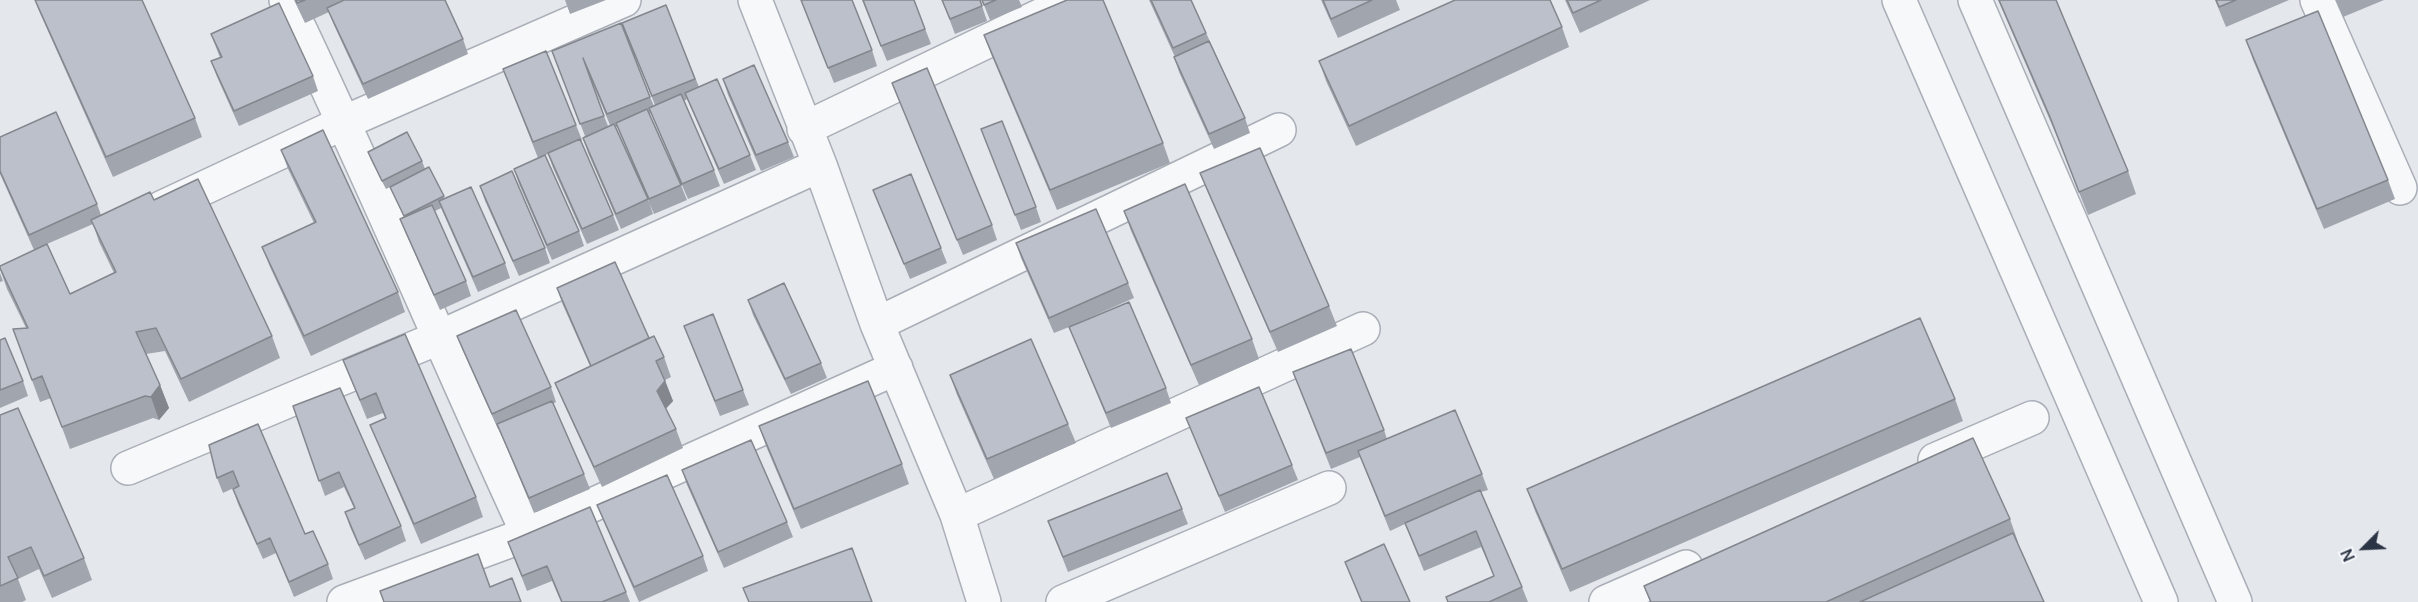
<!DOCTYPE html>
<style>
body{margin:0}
#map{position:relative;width:2418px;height:602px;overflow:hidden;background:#e4e7ec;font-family:Manrope,sans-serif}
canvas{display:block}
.north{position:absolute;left:2334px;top:518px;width:60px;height:60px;-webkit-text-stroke:4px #f4f6f9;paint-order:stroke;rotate:246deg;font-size:16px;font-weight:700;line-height:24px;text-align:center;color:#2b3445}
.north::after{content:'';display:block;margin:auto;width:21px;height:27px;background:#2b3445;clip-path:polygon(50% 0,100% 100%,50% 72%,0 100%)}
</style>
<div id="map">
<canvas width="2418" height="602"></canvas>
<div class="north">N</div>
</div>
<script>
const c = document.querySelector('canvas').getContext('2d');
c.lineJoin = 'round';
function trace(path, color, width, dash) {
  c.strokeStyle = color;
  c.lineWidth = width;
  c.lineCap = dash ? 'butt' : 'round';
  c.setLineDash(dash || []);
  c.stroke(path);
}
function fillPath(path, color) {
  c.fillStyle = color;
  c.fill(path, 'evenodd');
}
const minor = new Path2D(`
 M 286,0 C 371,176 446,357 528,534
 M 755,0 L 820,165 L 877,324 L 957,515 L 984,602
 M 1899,0 L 2161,602
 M 1975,0 L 2235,602
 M 2317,0 L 2400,188
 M 804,129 L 1073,0
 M 161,208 L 345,122 L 624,0
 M 877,324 L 1279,130
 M 1935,460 L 2032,418
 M 128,468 L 438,338 L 820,165
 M 957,515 L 1363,329
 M 344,602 L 528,534 L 896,368
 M 1063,602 L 1329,488
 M 1606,602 L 1686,567`);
const wall = new Path2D(`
 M 35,0 L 142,0 L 195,118 L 202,137 L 113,177 L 39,11 Z
 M 294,0 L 445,0 L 463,39 L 468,54 L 368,99 L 333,23 L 329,12 L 305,23 Z
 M 565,0 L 606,0 L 570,14 Z
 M 801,0 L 872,50 L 877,66 L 834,83 Z
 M 862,0 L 914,0 L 931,44 L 887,61 Z
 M 942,0 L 980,0 L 987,21 L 955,34 Z
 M 982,0 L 1019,0 L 1022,7 L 990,20 Z
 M 1149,0 L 1191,0 L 1245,118 L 1250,133 L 1214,149 L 1179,72 L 1174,57 L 1175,57 Z
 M 1321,0 L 1396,0 L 1400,10 L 1338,38 Z
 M 1565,0 L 1650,0 L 1580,33 Z
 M 1998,0 L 2056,0 L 2128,171 L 2136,194 L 2088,215 L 2058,139 Z
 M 2215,0 L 2289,0 L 2226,27 Z
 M 2336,0 L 2384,0 L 2343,17 Z
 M 666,5 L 699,87 L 750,155 L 756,170 L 724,184 L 687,99 L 684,101 L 714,170 L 720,186 L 688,199 L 651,113 L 650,114 L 681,185 L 687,200 L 654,214 L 617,127 L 616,127 L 648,199 L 653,214 L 621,229 L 588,153 L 583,138 L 585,136 L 552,51 L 650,97 L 654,106 L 655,105 L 622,23 ZM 589,75 L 610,125 L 608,126 L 604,116 Z
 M 1562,27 L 1569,47 L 1356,146 L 1326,81 L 1319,61 Z
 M 211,34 L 313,76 L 318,91 L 239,126 L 217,77 L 211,61 L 220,58 Z
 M 984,35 L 1163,143 L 1170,163 L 1057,210 L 991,54 Z
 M 2246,40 L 2388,180 L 2395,199 L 2324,229 L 2253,60 Z
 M 503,69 L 576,125 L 582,140 L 581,141 L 613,215 L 619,230 L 587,244 L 553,168 L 548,154 L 538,158 Z
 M 723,79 L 788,142 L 794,157 L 761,171 L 728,95 Z
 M 892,83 L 992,225 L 997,240 L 963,255 Z
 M 981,129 L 1036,207 L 1041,222 L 1021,230 Z
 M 0,137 L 97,204 L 101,215 L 154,200 L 272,336 L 280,358 L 189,402 L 165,351 L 146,354 L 160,385 L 169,408 L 159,420 L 153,418 L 70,449 L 51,398 L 40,402 L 13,329 L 26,328 L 7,289 L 0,269 L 34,250 L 0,174 ZM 93,224 L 99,242 L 114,273 L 70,294 L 47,244 Z
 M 281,150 L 398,292 L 405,312 L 311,356 L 270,267 L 262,247 L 314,223 L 288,169 Z
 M 368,152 L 422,161 L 425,169 L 429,167 L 445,199 L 505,263 L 510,278 L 478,292 L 441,208 L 435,211 L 466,281 L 471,296 L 440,310 L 406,234 L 400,219 L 404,217 L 390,187 L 386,189 L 371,160 Z
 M 514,169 L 579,231 L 584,246 L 552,260 L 519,184 Z
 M 1200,173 L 1329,306 L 1337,326 L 1278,352 L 1208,193 Z
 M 480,186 L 545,248 L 550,263 L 519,276 L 485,201 Z
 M 873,190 L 941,248 L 947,263 L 910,279 Z
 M 1124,211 L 1252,339 L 1259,359 L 1199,385 L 1131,231 Z
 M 1016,243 L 1128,283 L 1134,298 L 1082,321 L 1166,388 L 1171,403 L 1111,428 L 1069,327 L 1054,333 L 1021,258 Z
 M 0,273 L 3,281 L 0,282 Z
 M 557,288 L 649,338 L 664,357 L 671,377 L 665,380 L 673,401 L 666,409 L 676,429 L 683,448 L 602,487 L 563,402 L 555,383 L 590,366 L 562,303 Z
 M 748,300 L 821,363 L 827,378 L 791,394 L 753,315 Z
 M 684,326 L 743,390 L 749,405 L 720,416 Z
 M 457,336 L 551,387 L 556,402 L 553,404 L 584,474 L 590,489 L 534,513 L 499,429 L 498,429 L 463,351 Z
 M 0,340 L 23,381 L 28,396 L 0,408 Z
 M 343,360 L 476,497 L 483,517 L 421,544 L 378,444 L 370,425 L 385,418 L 383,413 L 367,419 L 351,380 Z
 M 1293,372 L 1384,430 L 1387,439 L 1482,474 L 1488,490 L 1481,492 L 1522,587 L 1528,602 L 1447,602 L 1494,576 L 1481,547 L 1424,571 L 1405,524 L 1390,531 L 1360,457 L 1331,469 Z
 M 950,375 L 1068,424 L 1076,443 L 994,479 L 957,395 Z
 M 1955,399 L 1963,421 L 1570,592 L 1535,511 L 1527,489 Z
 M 293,406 L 401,526 L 406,541 L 365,560 L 350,527 L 345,512 L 354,508 L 344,487 L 325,496 Z
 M 0,415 L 84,558 L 92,580 L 52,598 L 39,569 L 18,579 L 26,600 L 22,602 L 0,602 Z
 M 1186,418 L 1292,465 L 1298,480 L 1225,512 Z
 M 759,426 L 902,464 L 909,484 L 801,529 L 766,446 Z
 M 209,445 L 305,534 L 328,564 L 333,579 L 294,597 L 276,553 L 263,559 L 238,504 L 233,489 L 238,486 L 223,493 L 217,478 Z
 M 682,470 L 787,522 L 793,537 L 724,568 L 687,485 Z
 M 597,505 L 703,556 L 708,571 L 639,602 L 603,520 Z
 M 1182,509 L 1188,524 L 1068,572 L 1048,521 Z
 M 2010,519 L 2018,542 L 2017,542 L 2044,602 L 1650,602 L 1644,586 Z
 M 508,542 L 626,592 L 630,602 L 561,602 L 552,581 L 527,591 Z
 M 1345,562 L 1410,602 L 1361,602 Z`);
const shadedWall = new Path2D(`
 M 665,381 L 673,401 L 664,410 L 657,391 Z
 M 160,385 L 169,408 L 159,420 L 151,397 Z`);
const building = new Path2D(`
 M 35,0 L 142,0 L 195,118 L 106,157 Z
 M 296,0 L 305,0 L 297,3 Z
 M 344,0 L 445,0 L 463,39 L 363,84 L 327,8 Z
 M 801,0 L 852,0 L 872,50 L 828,68 Z
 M 863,0 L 914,0 L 925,29 L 881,46 Z
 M 942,0 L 980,0 L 982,6 L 950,19 Z
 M 982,0 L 996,0 L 984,5 Z
 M 1067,0 L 1103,0 L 1163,143 L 1050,190 L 984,35 Z
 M 1151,0 L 1191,0 L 1206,33 L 1173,48 Z
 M 1323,0 L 1372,0 L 1331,19 Z
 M 1455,0 L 1550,0 L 1562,27 L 1349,126 L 1319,61 Z
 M 1567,0 L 1601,0 L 1573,13 Z
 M 1999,0 L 2056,0 L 2128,171 L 2079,192 L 2050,117 Z
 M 2216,0 L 2236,0 L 2219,7 Z
 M 279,3 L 313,76 L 234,111 L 211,61 L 222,57 L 211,34 Z
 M 666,5 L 695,79 L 652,96 L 622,23 Z
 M 2318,11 L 2388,180 L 2317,209 L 2246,40 Z
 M 621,23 L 650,97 L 607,114 L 583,58 L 604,116 L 580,124 L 552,51 Z
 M 1209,41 L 1245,118 L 1209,134 L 1174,57 Z
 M 546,51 L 576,125 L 533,142 L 503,69 Z
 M 754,65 L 788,142 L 756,155 L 723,79 Z
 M 927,68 L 992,225 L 957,240 L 892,83 Z
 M 717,79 L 750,155 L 719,169 L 685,93 Z
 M 681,94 L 714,170 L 682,184 L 649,108 Z
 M 647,109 L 681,185 L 649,199 L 616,123 Z
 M 56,112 L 97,204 L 29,235 L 0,171 L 0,137 Z
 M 1002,121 L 1036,207 L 1015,215 L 981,129 Z
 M 614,124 L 648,199 L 616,214 L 583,138 Z
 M 323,130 L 398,292 L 304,336 L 262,247 L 316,222 L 281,150 Z
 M 407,132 L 422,161 L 382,181 L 368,152 Z
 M 580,139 L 613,215 L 582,229 L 548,153 Z
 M 1260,148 L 1329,306 L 1270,332 L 1200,173 Z
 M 545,155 L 579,231 L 547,245 L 514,169 Z
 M 429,167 L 444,196 L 404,216 L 390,187 Z
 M 512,171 L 545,248 L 513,261 L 480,186 Z
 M 911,174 L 941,248 L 904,264 L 873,190 Z
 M 198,179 L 272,336 L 181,379 L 156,328 L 136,332 L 160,385 L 151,397 L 145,396 L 62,427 L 42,376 L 32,380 L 13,329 L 28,328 L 0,268 L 0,266 L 47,244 L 70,294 L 116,272 L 91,220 L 150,192 L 154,200 Z
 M 1185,184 L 1252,339 L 1191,365 L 1124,211 Z
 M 471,187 L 505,263 L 473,277 L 439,201 Z
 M 432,205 L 466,281 L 434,295 L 400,219 Z
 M 1096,209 L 1128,283 L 1049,318 L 1016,243 Z
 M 615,262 L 649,338 L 591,366 L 557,288 Z
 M 784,283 L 821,363 L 785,379 L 748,300 Z
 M 1129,302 L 1166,388 L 1106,413 L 1069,327 Z
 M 516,310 L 551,387 L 492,414 L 457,336 Z
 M 713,314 L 743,390 L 715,401 L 684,326 Z
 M 1920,318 L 1955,399 L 1562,569 L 1527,489 Z
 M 405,334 L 476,497 L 414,524 L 370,425 L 386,418 L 376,393 L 360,400 L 343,360 Z
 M 654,336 L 664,357 L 656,361 L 665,381 L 657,391 L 676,429 L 594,467 L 555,383 Z
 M 5,338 L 23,381 L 0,390 L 0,340 Z
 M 1031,339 L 1068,424 L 987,459 L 950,375 Z
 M 1351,349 L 1384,430 L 1326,453 L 1293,372 Z
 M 868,381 L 902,464 L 794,509 L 759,426 Z
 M 1259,387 L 1292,465 L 1219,496 L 1186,418 Z
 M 340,388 L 401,526 L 359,545 L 345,512 L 355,508 L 339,472 L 319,481 L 293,406 Z
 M 552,401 L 584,474 L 529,498 L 497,424 Z
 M 18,408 L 84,558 L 44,576 L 31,547 L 8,557 L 18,578 L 0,586 L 0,415 Z
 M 1455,410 L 1482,474 L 1385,516 L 1358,451 Z
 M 258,424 L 305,534 L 313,531 L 328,564 L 289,582 L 270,538 L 257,544 L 233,489 L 239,486 L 233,471 L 217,478 L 209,445 Z
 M 1973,438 L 2010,519 L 1826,602 L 1651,602 L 1644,586 Z
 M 751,440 L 787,522 L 718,552 L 682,470 Z
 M 1167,473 L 1182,509 L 1063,557 L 1048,521 Z
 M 667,475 L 703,556 L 634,587 L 597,505 Z
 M 1480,490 L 1522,587 L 1489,602 L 1448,602 L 1446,597 L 1494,576 L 1476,531 L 1419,556 L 1405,523 Z
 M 590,507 L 626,592 L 602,602 L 562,602 L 547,566 L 522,576 L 508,542 Z
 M 2013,533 L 2044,602 L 1860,602 Z
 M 1384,544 L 1410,602 L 1362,602 L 1345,562 Z
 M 852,548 L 872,602 L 749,602 L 743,588 Z
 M 478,554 L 490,587 L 512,578 L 521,602 L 384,602 L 380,591 Z`);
trace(minor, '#a9aeb7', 36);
trace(minor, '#f7f8fa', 33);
fillPath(wall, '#a1a5ae');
fillPath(shadedWall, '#83868d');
fillPath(building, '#bbc0ca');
trace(building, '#83868d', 1.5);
</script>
